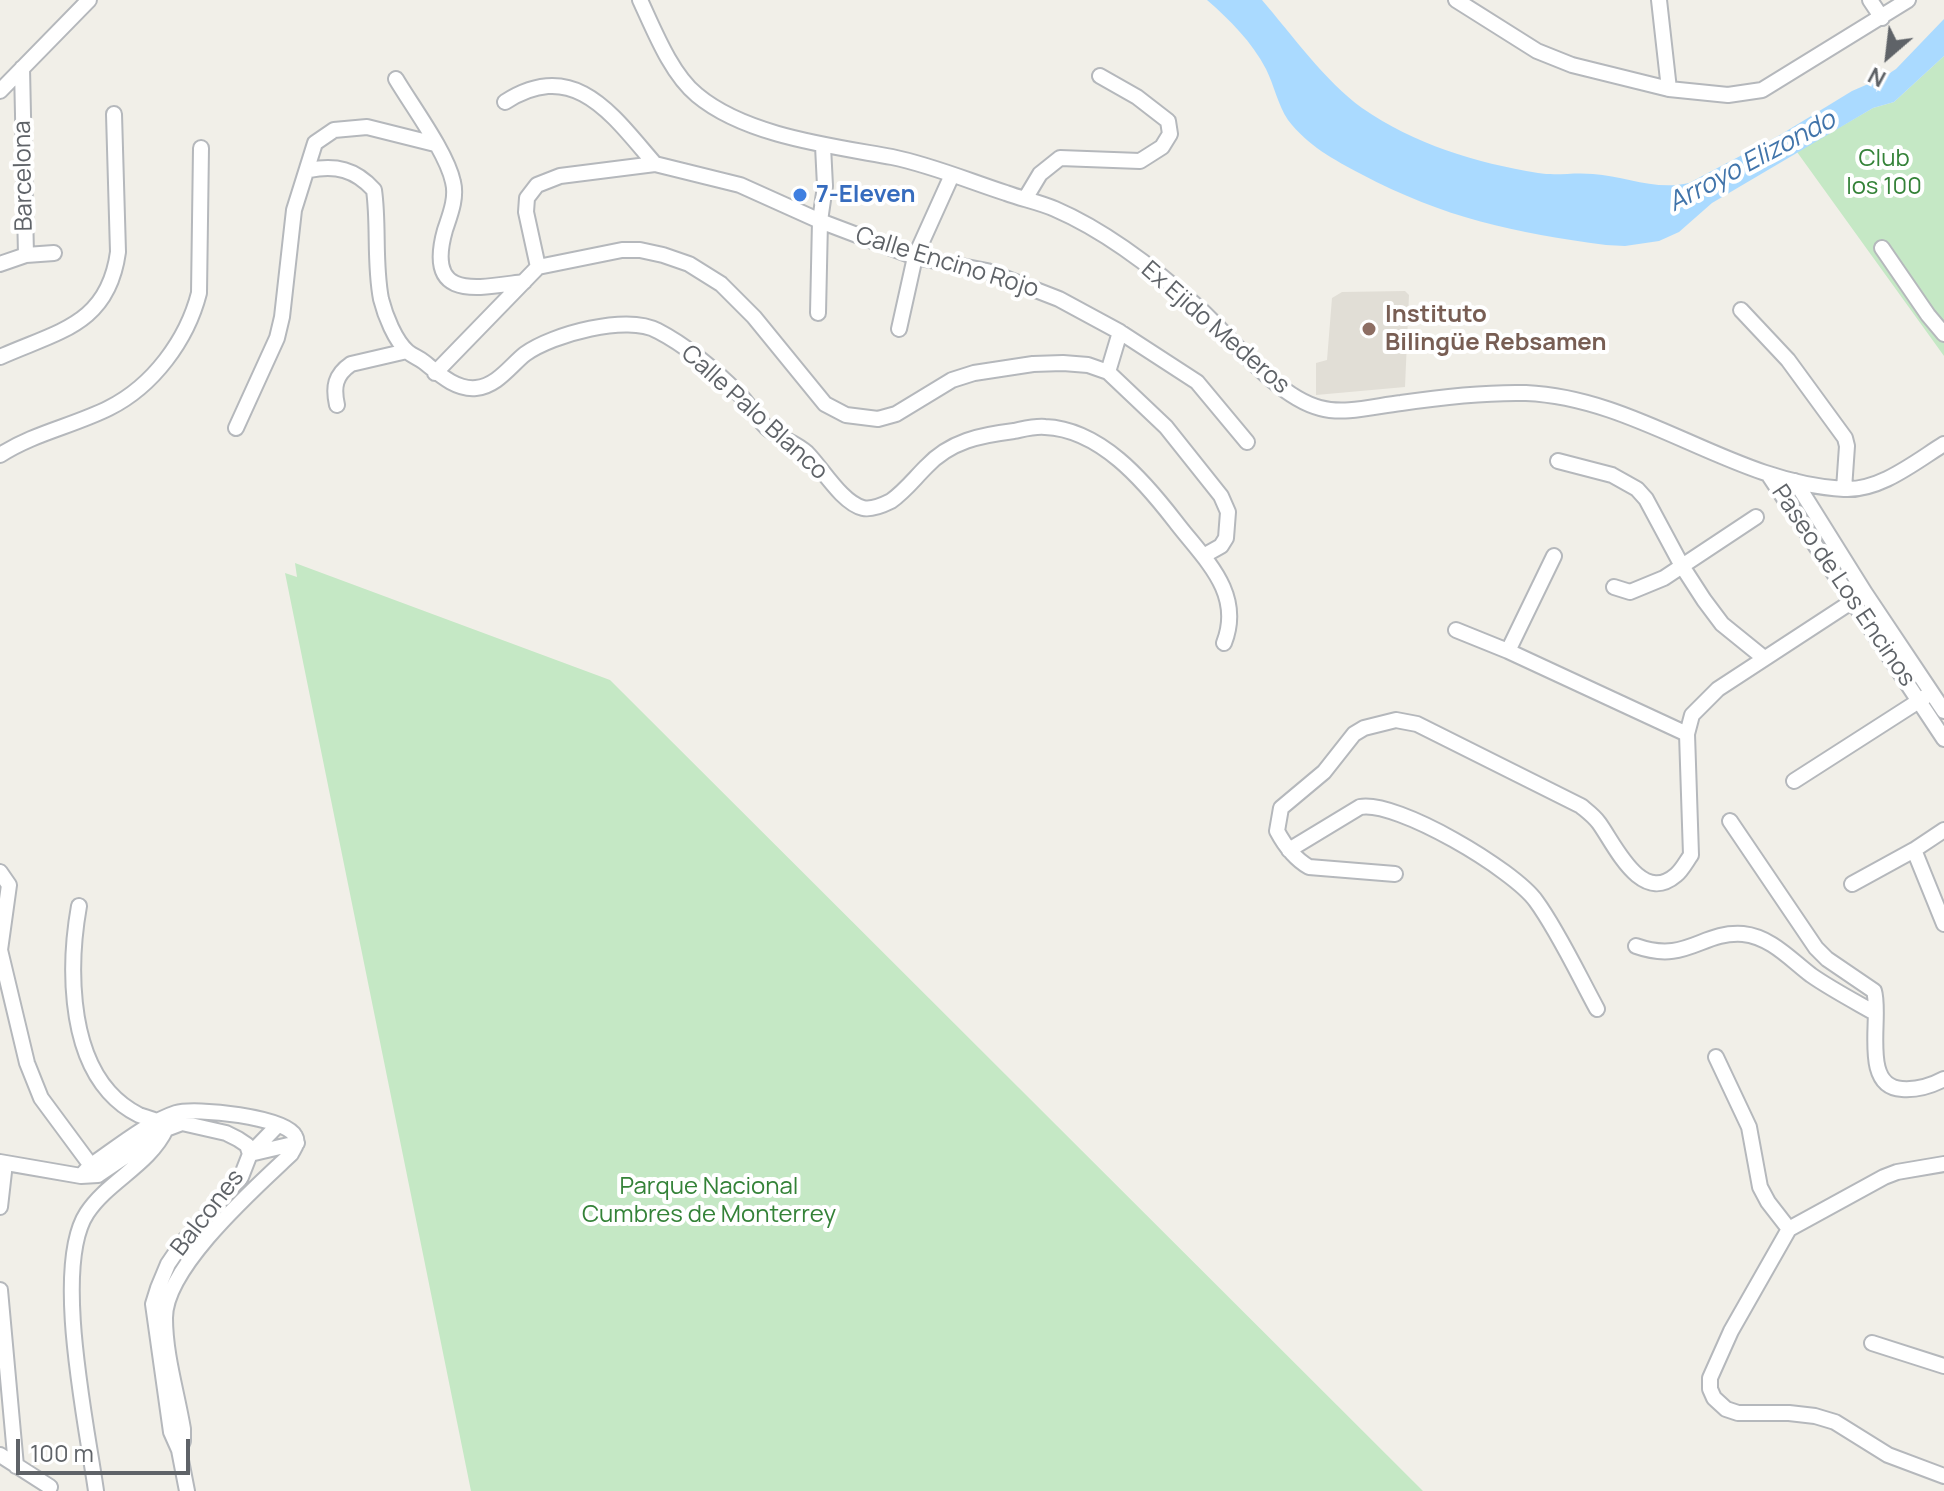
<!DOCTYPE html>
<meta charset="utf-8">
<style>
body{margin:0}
#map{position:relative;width:1944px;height:1491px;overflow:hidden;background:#f1efe8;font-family:Manrope,sans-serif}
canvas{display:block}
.north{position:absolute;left:1848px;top:16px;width:80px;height:80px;-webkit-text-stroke:6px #fff;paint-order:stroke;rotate:208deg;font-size:22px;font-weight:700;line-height:32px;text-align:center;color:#5f6368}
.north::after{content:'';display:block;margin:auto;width:28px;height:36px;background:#5f6368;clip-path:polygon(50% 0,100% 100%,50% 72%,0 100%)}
.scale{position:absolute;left:16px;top:1439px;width:174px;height:36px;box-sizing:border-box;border:4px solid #5f6368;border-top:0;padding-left:10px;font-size:24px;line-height:28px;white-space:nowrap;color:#5f6368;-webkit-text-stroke:6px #fff;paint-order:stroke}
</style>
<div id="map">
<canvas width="1944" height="1491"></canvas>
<div class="north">N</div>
<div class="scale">100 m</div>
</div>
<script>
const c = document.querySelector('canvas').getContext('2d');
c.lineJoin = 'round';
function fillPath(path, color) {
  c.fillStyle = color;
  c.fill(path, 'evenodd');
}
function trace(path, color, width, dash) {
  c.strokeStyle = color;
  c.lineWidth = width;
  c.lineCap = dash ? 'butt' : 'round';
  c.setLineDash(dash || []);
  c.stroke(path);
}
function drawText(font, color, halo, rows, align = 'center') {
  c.font = font + ' Manrope,sans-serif';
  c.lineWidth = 8;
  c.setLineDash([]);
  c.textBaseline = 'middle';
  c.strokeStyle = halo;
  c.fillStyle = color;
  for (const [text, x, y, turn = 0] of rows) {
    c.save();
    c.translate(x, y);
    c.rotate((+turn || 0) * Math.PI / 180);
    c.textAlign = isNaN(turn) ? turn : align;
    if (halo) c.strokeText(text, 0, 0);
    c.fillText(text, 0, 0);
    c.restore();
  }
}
const education = new Path2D(`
 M 1405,291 L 1409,295 L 1405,387 L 1316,395 L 1316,363 L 1327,360 L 1332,298 L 1342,292 Z`);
const green = new Path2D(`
 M 1944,56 L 1944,356 L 1797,152 L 1873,108 L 1894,102 Z
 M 295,563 L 610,680 L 1423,1491 L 471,1491 L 285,573 L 297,577 Z`);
const water = new Path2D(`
 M 1207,0 L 1262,0 C 1292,35 1325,81 1362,108 C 1414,144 1476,163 1538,173 C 1556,176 1574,172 1593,174 C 1625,176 1655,191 1689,183 L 1780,135 L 1852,91 L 1882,78 L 1896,69 L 1944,19 L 1944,56 L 1894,102 L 1873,108 L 1712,203 L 1679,232 L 1659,241 L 1625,246 L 1606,245 C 1515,233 1444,218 1361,174 C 1333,159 1308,146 1288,120 C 1278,105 1274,85 1266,69 C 1252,42 1230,20 1207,0 Z`);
const minor = new Path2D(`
 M 640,0 C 654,30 671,74 697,95 C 746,136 832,146 892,157 C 931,165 969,181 1006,193 C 1022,199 1039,202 1055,209 C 1106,231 1160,273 1201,310 C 1233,340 1277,397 1320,408 C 1345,415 1375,406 1401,403 C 1441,397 1485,392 1526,393 C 1640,398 1732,483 1844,489 C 1880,491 1915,462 1944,444
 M 1456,0 L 1537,51 L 1572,65 L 1669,89 L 1728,95 L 1762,90 L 1908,0
 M 1659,0 L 1669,89
 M 1870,0 L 1882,18
 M 396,79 C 412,106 447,153 453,182 C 457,198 450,215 445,230 C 425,301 476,288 524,282
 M 0,91 L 89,0
 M 505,102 C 575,57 613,116 655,164
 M 309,170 C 336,165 355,169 374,190 C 379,225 374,263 381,299 C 385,315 395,341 408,352 C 413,356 419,358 424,362 C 439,374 456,390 476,388 C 497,386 510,366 525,354 C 553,334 627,314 658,331 C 687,346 716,371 739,394 C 749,404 756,417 766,427 C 778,438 795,442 807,453 C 822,468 842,503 863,508 C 872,510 883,505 891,501 C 905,491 914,479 926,467 C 950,441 981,435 1014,431 C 1024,429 1035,426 1045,427 C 1100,429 1144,481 1175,521 C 1203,558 1244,592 1224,643
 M 1025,199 L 1040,174 L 1060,158 L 1140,161 L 1162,147 L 1170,134 L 1168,121 L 1137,97 L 1100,76
 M 1882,248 L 1928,315 L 1944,334
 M 26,255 L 54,253
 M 0,264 L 26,255 L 22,68
 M 538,267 L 526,212 L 527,198 L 537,185 L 560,176 L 655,164 L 740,185 L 820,221 L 915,257 L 987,271 L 1059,299 L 1120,332 L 1197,382 L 1247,442
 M 1741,310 L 1788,360 L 1845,438 L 1847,446 L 1844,489
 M 818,313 L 820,221 L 825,186 L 823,146
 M 899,329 L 915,257 L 952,175
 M 0,357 C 58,331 108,325 118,252 L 114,114
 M 1108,372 L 1120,332
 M 435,373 L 538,267 L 622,250 L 640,250 L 663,255 L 689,264 L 721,284 L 754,317 L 825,404 L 846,415 L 878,419 L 896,414 L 952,380 L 974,373 L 1033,364 L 1063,363 L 1088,365 L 1108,372 L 1166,427 L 1221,496 L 1228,512 L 1226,538 L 1221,546 L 1205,555
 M 337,405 C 333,387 335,375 351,364 L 407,351
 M 236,428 L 277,338 L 282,317 L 294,210 L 315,143 L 334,130 L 367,127 L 435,144
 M 0,455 C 34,433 73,426 109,408 C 153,386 187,340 199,293 L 201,148
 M 1558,461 L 1612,475 L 1637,489 L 1646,499 L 1682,566 L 1704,600 L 1722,624 L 1764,658
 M 1768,474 L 1944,739
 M 1795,481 L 1865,593 L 1944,711
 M 1614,587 L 1630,592 L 1664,578 L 1756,517
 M 1456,630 L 1508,651 L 1687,734
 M 1508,651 L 1554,556
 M 1794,781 L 1925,697
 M 1730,821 L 1816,948 L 1827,959 L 1874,991 C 1882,1017 1860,1087 1902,1089 C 1916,1090 1931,1086 1944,1079
 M 1289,850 L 1360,807 C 1397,800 1514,870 1536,901 C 1558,931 1579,976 1597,1009
 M 1914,850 L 1944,924
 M 0,872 L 9,885 L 0,950 L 27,1063 L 41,1098 L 98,1175
 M 1395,874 L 1309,867 C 1295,859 1285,846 1277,831 L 1281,808 L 1324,772 L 1354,734 L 1364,728 L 1396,720 L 1417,724 L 1581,806 C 1587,811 1594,816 1599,823 C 1615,845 1641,905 1676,875 C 1682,870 1686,862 1691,855 L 1687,734 L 1692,715 L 1718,689 L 1865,593
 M 1852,884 L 1914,850 L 1944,830
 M 79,906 C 69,962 68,1046 109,1092 C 117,1101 129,1110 139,1115 C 150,1119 158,1119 166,1129 C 149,1165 108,1181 87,1213 C 52,1266 87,1426 96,1491
 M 1636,946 C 1687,964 1701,931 1743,934 C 1771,937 1790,959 1811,975 C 1831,989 1854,1001 1875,1013
 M 1716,1057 L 1749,1127 L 1760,1187 L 1768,1202 L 1789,1229
 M 0,1162 L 81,1176 L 98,1175 L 166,1129 L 182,1123 L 226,1133 L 238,1139 L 247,1145 L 250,1154 L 297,1143
 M 81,1176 L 90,1166 C 115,1149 148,1122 176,1113 C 195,1107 286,1117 295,1136 C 299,1143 294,1148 291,1154 C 255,1188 165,1267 165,1318 C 165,1355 177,1393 183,1429 L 183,1441 L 179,1450
 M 0,1207 L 5,1163
 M 1789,1229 L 1731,1331 L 1710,1378 L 1710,1389 L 1714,1398 L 1726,1409 L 1738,1413 L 1789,1413 L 1815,1416 L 1835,1422 L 1888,1455 L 1944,1476
 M 1789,1229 L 1884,1177 L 1897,1172 L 1944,1164
 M 0,1290 L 16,1466
 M 1872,1343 L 1944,1366
 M 0,1455 L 50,1487
 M 187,1491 L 179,1450 L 171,1432 L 153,1304 L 158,1288 L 168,1264 L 183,1242 L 241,1177 L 250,1154 L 278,1125`);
const markers = [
 [800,195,8,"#3f7fe0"],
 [1369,329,8,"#8d6e63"]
];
const parkNames = [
 ["Club",1884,159],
 ["los 100",1884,187],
 ["Parque Nacional",709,1187],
 ["Cumbres de Monterrey",709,1215]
];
const streetNames = [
 ["Barcelona",24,176,-91],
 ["Calle Encino Rojo",947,263,17],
 ["Ex Ejido Mederos",1215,328,41],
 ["Calle Palo Blanco",754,413,42],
 ["Paseo de Los Encinos",1843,586,56],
 ["Balcones",208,1213,-52]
];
const shopNames = [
 ["7-Eleven",816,195]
];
const educationNames = [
 ["Instituto",1385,315],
 ["Bilingüe Rebsamen",1385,343]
];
const waterNames = [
 ["Arroyo Elizondo",1752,162,-28]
];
fillPath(education, '#e1ded6');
fillPath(green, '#c5e8c5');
fillPath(water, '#aadaff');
trace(minor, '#b5b8bc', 18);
trace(minor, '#fff', 14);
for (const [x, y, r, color] of markers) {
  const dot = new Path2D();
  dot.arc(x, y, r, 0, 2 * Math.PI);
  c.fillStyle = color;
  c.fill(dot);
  trace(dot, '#fff', 3);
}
drawText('24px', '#348238', '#fff', parkNames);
drawText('24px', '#5f6368', '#fff', streetNames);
drawText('bold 24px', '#366cbe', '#fff', shopNames, 'left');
drawText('bold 24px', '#785e54', '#fff', educationNames, 'left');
drawText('italic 26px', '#4174aa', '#fff', waterNames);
</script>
